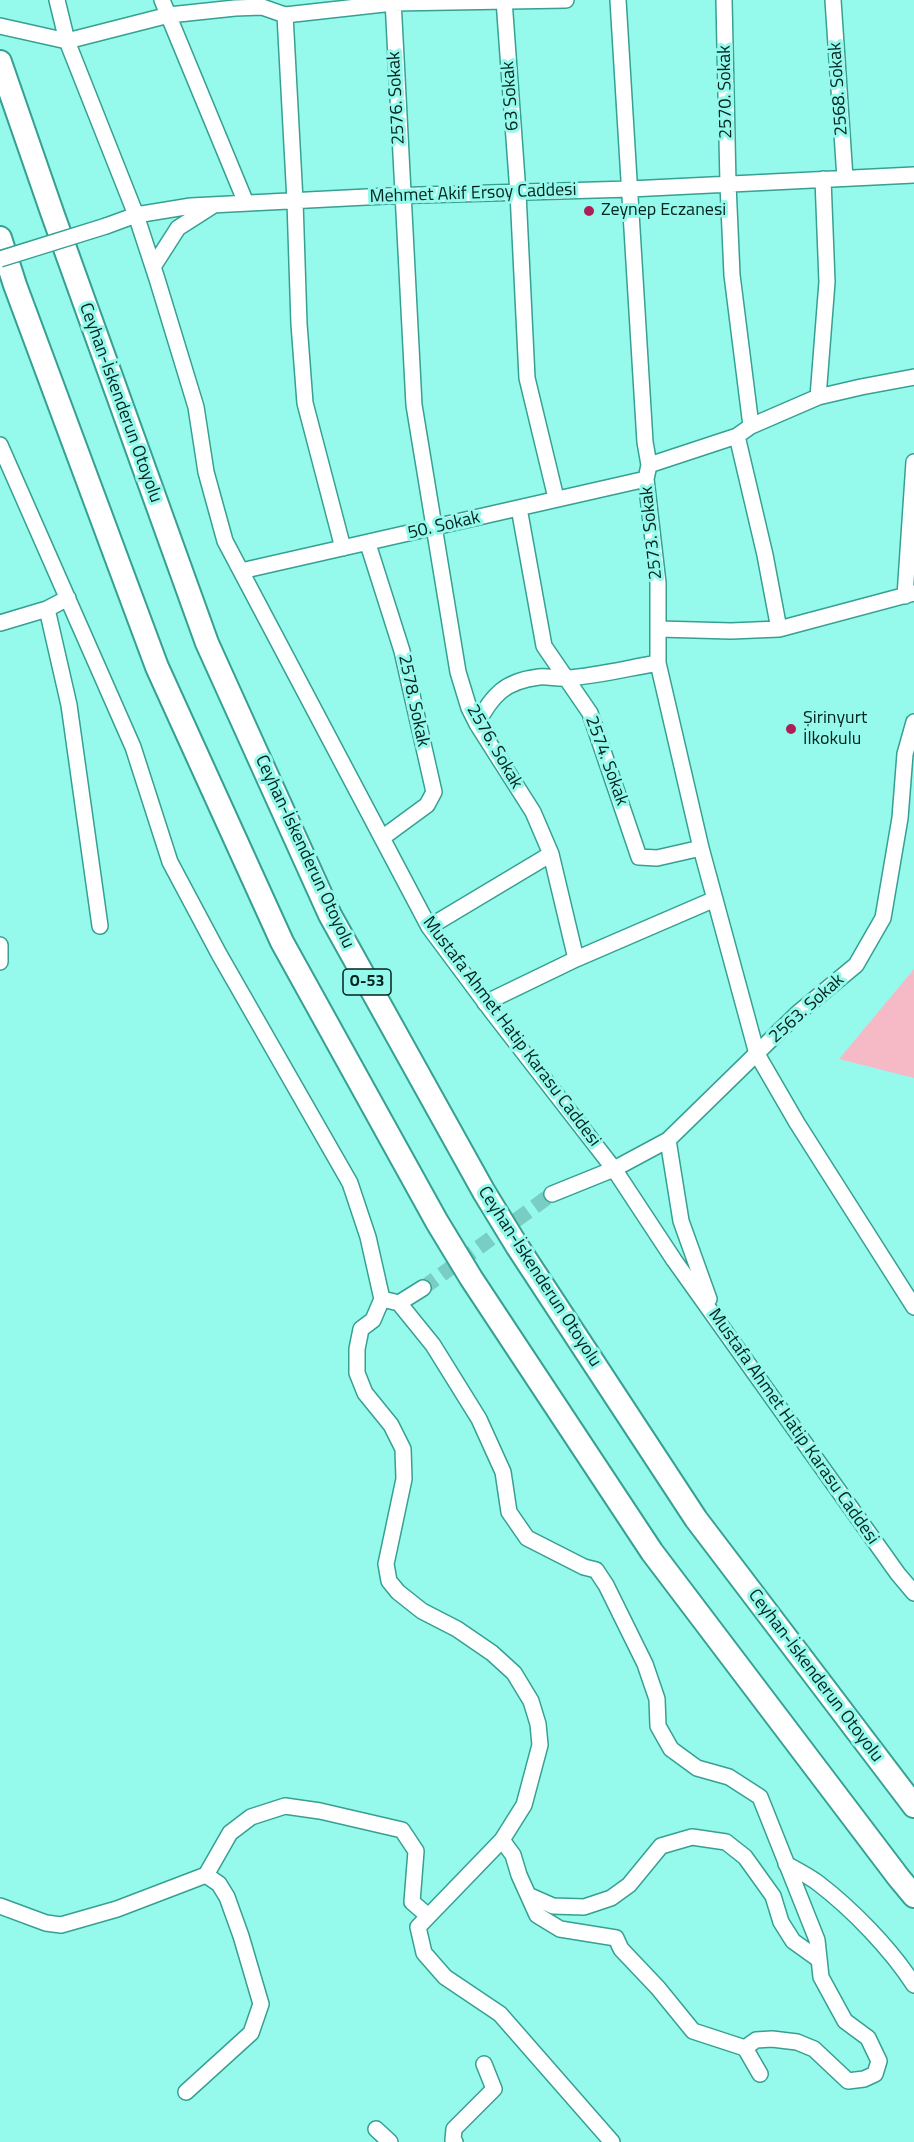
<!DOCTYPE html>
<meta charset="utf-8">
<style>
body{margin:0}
canvas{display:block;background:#95f9eb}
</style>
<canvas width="914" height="2142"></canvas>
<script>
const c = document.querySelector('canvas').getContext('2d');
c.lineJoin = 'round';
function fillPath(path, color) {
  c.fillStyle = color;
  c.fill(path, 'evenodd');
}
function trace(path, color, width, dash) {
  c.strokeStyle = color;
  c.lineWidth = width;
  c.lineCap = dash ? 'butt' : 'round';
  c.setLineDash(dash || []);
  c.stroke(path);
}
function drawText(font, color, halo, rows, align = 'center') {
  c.font = font + ' "Titillium Web",sans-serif';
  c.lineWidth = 6;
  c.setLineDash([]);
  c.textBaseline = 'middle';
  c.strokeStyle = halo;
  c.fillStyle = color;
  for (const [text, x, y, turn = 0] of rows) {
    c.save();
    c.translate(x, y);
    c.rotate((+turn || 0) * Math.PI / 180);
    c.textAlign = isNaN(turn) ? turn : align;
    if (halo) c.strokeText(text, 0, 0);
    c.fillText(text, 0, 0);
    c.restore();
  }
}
const green = new Path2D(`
 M 914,969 L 914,1078 L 839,1059 Z`);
const minorTunnel = new Path2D(`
 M 423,1288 L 552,1194`);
const minor = new Path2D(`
 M 57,0 L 67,41 L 136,215 L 157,279 L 196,407 L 206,472 L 225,541 L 429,927 L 493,1013 L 614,1169 L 674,1260 L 898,1574 L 914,1593
 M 162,0 L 246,203
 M 393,0 L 414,405 L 458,672 L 469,708 L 477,724 L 533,812 L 551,854 L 576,959
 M 504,0 L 518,193 L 527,378 L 556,498
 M 618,0 L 645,442 L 649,465 L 646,479 L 658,583 L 658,663 L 701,848 L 757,1054 L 797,1123 L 914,1307
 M 724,0 L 728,184 L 732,275 L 751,426
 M 833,0 L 845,178
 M 285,15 L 295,201 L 299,324 L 305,403 L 343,548
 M 0,26 L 67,41 L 169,15 L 235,8 L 262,7 L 285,15 L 393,3 L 566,0
 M 106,226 L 136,215 L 191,206 L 386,196 L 630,189 L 914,175
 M 153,267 L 178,228 L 214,205
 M 818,397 L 827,282 L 823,179
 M 737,436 L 765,555 L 779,629
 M 0,445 L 133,747 L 170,862 L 219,954 L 350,1183 L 368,1237 L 382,1299
 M 649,465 L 737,436 L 751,426 L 818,397 L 861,387 L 914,377
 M 519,508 L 544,646 L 590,713 L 639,857 L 657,858 L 701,848
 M 368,544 L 402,651 L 434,792 L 427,805 L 382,838
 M 241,571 L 646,479
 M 905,596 L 914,462
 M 47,609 L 69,705 L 100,926
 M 0,623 L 47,609 L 68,598
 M 659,629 L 731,631 L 779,629 L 914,593
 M 477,724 C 492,695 505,681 539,677 C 548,676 558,679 567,678 C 597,676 628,668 658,663
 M 429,927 L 551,854
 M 0,945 L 0,962
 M 485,1003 L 576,959 L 715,899
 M 668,1140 L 681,1221 L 709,1299
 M 552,1194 L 614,1169 L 668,1140 L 798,1013 L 856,965 L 883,918 L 900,818 L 905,754 L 914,722
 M 399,1303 L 423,1288
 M 502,1840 L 513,1855 L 519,1875 L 537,1915 L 560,1929 L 616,1938 L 621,1949 L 658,1988 L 693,2031 L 745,2048
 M 786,1864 C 797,1870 809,1876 818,1883 C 852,1909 891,1949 914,1985
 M 528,1895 L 553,1906 L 584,1907 L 611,1898 L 629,1885 L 661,1846 L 692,1837 L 726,1842 L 745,1857 L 773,1896 L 781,1922 L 793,1941 L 818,1959
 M 0,1906 L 46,1923 L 61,1925 L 117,1909 L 206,1875 L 230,1833 L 251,1817 L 285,1806 L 320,1811 L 402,1830 L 416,1851 L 412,1902 L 427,1915
 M 186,2092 L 251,2033 L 261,2004 L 241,1936 L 227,1897 L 219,1884 L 206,1875
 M 376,2129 L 390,2142
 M 455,2142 L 453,2140 L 454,2129 L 494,2089 L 484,2064
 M 612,2142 L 500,2014 L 445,1977 L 424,1953 L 418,1927 L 502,1840 L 524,1805 L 540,1745 L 538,1724 L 531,1701 L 514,1673 L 492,1653 L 457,1629 L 422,1611 L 398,1592 L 389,1581 L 386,1564 L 404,1479 L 403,1449 L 391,1425 L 365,1393 L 357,1373 L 357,1349 L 361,1329 L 373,1320 L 382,1299 L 399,1303 L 433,1345 L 479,1419 L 503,1472 L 509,1512 L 527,1538 L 584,1567 L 596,1570 L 606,1585 L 645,1664 L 657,1699 L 658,1726 L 671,1749 L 697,1768 L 729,1777 L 760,1797 L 817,1940 L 821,1977 L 845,2021 L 868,2038 L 879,2061 L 875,2074 L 864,2079 L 848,2081 L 814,2049 L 797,2042 L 772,2039 L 756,2040 L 745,2048 L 760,2074`);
const highway = new Path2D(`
 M 0,62 L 53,215 L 207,643 L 330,915 L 484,1192 L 517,1246 L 696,1519 L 914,1806
 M 0,238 L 15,285 L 157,667 L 282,942 L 437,1222 L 471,1278 L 652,1552 L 899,1878 L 914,1896`);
const minorBridge = new Path2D(`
 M 0,259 L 106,226`);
const markers = [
 [589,211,6,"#ad1e56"],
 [791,729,6,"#ad1e56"]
];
const shields = [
 [367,982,48]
];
const shieldNames = [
 ["O-53",367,982]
];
const streetNames = [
 ["2568. Sokak",839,89,-94],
 ["2570. Sokak",726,92,-91],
 ["63 Sokak",511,96,-94],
 ["2576. Sokak",397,98,-93],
 ["Mehmet Akif Ersoy Caddesi",473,194,-2],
 ["Ceyhan-İskenderun Otoyolu",120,403,70],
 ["50. Sokak",444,526,-13],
 ["2573. Sokak",652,533,-96],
 ["2578. Sokak",413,701,78],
 ["2576. Sokak",494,747,60],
 ["2574. Sokak",606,761,70],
 ["Ceyhan-İskenderun Otoyolu",304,852,65],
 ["2563. Sokak",807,1009,-42],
 ["Mustafa Ahmet Hatip Karasu Caddesi",511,1032,53],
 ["Ceyhan-İskenderun Otoyolu",539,1277,57],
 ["Mustafa Ahmet Hatip Karasu Caddesi",793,1427,55],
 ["Ceyhan-İskenderun Otoyolu",815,1676,53]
];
const poiNames = [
 ["Zeynep Eczanesi",601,211],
 ["Şirinyurt",803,719],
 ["İlkokulu",803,740]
];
fillPath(green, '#f6bac7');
trace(minorTunnel, '#78cec2', 15, [15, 8]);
trace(minor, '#36a093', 18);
trace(highway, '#36a093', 26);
trace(minor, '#fff', 15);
trace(highway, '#fff', 22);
trace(minorBridge, '#36a093', 18, []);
trace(minorBridge, '#fff', 15);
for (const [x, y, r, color] of markers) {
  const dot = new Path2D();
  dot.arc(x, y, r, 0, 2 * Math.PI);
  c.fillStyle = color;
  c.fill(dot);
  trace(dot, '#95f9eb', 2);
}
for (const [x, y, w] of shields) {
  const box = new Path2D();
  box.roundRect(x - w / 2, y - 13, w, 26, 4.5);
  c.fillStyle = '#95f9eb';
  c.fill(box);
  trace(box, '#02231f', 1.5);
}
drawText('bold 16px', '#02231f', null, shieldNames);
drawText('18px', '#02231f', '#95f9eb', streetNames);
drawText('18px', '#02231f', '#95f9eb', poiNames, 'left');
</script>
